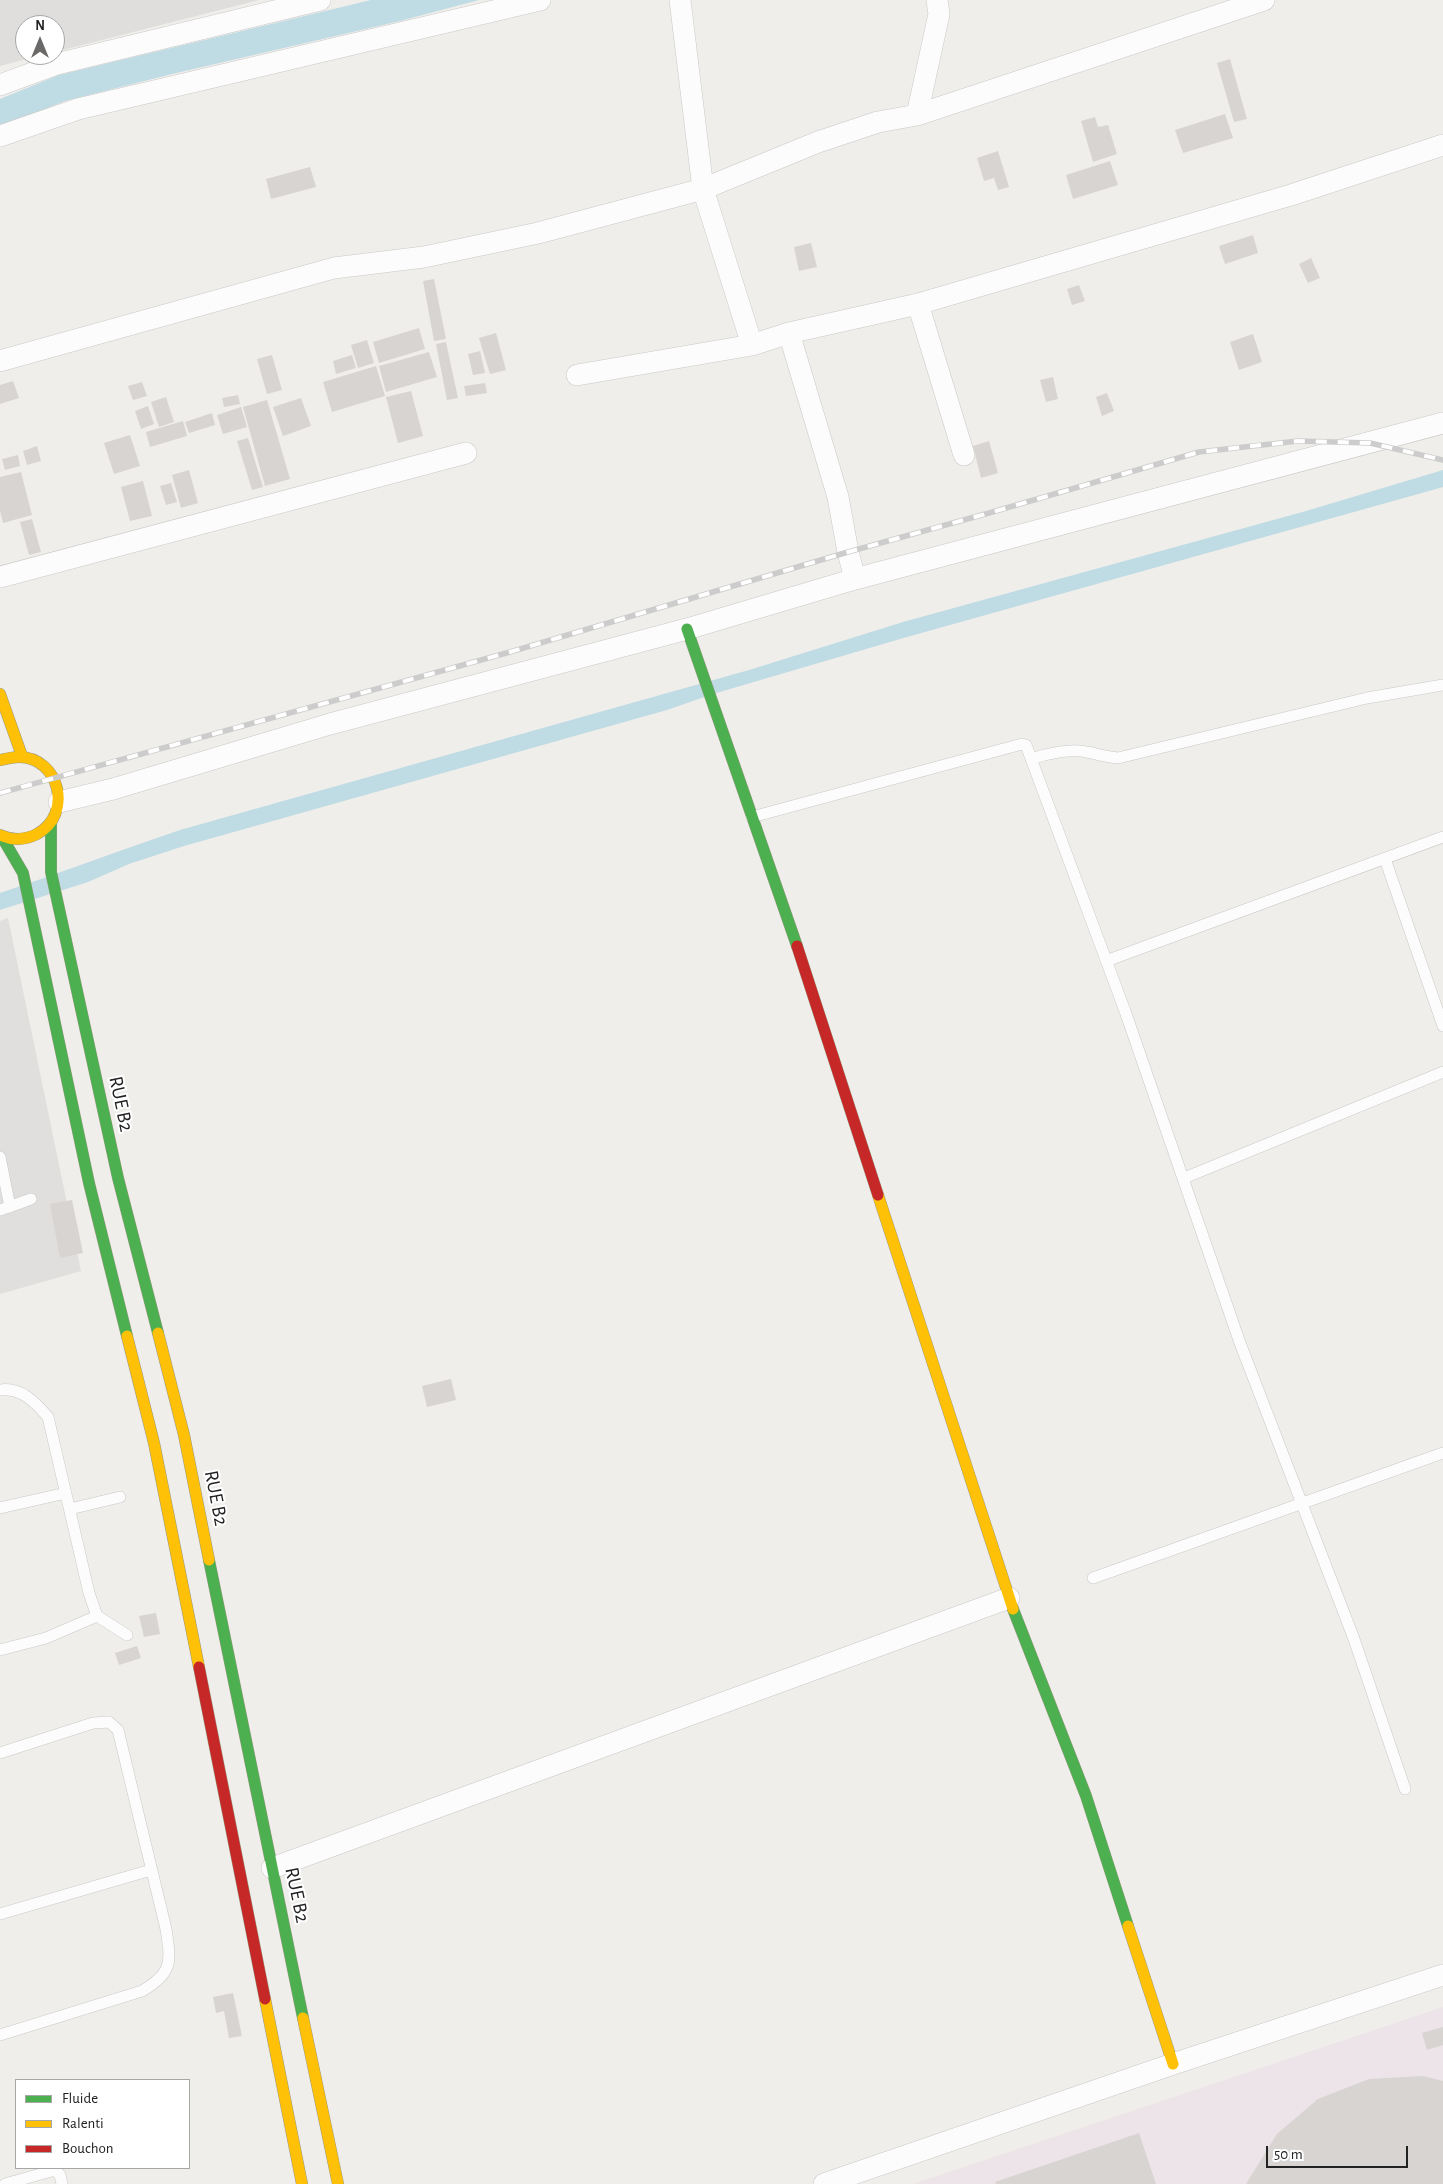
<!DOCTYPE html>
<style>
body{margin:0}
#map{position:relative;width:1443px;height:2184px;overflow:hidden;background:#f0eeeb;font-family:"Alegreya Sans",sans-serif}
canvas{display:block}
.legend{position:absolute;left:15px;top:2079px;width:175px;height:90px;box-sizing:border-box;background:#fff;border:1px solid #a7a7a7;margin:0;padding:6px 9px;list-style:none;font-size:15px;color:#222}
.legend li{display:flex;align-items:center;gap:10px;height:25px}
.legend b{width:25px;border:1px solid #a7a7a7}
.north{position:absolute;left:15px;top:15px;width:50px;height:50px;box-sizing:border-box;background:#fff;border:1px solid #a7a7a7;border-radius:50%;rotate:0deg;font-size:14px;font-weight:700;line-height:20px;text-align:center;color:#222}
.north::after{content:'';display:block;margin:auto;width:18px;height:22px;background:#6a6968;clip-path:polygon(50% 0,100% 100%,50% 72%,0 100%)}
.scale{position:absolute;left:1266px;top:2146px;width:142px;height:22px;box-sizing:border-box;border:2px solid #222;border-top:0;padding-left:6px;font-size:15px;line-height:18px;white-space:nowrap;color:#222;-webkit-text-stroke:4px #fff;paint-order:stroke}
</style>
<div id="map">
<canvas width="1443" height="2184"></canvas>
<ul class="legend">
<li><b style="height:6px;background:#4caf50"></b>Fluide</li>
<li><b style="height:6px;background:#ffc107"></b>Ralenti</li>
<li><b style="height:6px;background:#c62828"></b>Bouchon</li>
</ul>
<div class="north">N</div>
<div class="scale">50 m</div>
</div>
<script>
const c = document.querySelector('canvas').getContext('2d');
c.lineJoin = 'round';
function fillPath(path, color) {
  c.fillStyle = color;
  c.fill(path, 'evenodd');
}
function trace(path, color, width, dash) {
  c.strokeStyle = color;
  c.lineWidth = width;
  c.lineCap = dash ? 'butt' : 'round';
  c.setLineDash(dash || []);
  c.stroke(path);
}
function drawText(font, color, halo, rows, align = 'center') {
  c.font = font + ' "Alegreya Sans",sans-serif';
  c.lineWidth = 4;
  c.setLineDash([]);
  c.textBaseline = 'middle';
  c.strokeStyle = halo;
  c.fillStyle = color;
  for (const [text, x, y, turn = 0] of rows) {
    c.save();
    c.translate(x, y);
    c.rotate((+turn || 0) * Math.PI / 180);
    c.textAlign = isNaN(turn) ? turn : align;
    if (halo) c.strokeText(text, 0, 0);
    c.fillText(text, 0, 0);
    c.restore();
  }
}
const residential = new Path2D(`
 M 0,0 L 259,0 L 55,52 L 55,25 L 25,25 L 25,55 L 42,55 L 0,66 Z`);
const industrial = new Path2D(`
 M 1443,2007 L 1443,2184 L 913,2184 L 1153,2104 Z`);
const parking = new Path2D(`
 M 8,918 L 81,1271 L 0,1294 L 0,921 Z`);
const water = new Path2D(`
 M 371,0 L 479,0 L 400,21 L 172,74 L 65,101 L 0,127 L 0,99 L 59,75 Z
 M 1443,470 L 1443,487 L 1429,491 L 907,637 L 713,694 L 667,710 L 184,846 L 129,864 L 88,882 L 0,910 L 0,893 C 61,873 120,850 180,830 L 749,670 L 903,622 L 1306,511 Z`);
const building = new Path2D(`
 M 1230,59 L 1247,119 L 1234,122 L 1217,63 Z
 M 1225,114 L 1233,138 L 1183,153 L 1175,130 Z
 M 1095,117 L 1098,127 L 1108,125 L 1117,154 L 1093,162 L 1081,121 Z
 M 998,151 L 1009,187 L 998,190 L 994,178 L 984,181 L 977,158 Z
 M 1110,161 L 1118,185 L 1073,199 L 1066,175 Z
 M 310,167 L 316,187 L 271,199 L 266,179 Z
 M 1253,235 L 1258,253 L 1225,264 L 1219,246 Z
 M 811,243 L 817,267 L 799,271 L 794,247 Z
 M 1311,258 L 1320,278 L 1308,283 L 1299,264 Z
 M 434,279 L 446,339 L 434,341 L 423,281 Z
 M 1079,285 L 1085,301 L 1072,305 L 1067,289 Z
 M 419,328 L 425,349 L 379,363 L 373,342 Z
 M 496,333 L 506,370 L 490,374 L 479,338 Z
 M 1253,334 L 1262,362 L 1239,370 L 1230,342 Z
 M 367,340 L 374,363 L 358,368 L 351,345 Z
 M 446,342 L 458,398 L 447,400 L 436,344 Z
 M 480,351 L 485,373 L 473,375 L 468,354 Z
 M 429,352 L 437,377 L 386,392 L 379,366 Z
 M 272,355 L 282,390 L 267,394 L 257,359 Z
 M 352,355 L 356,368 L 336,374 L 333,361 Z
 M 376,366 L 385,396 L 332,412 L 323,382 Z
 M 1053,377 L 1058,399 L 1046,402 L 1040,380 Z
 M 13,381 L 19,398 L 0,404 L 0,385 Z
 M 142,382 L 147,396 L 133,400 L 128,386 Z
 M 485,383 L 487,393 L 466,396 L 464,386 Z
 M 411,391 L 423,436 L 398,443 L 386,397 Z
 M 1107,393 L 1114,411 L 1102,416 L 1096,397 Z
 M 238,395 L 240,404 L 224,407 L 222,398 Z
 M 166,397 L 174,422 L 159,427 L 151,402 Z
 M 301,398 L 311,426 L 283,436 L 273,407 Z
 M 267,400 L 290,479 L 265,486 L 243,407 Z
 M 148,406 L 154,424 L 141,429 L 135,411 Z
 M 241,407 L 247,427 L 223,434 L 217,415 Z
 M 212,413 L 215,425 L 189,433 L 185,422 Z
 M 183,421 L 187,436 L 150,447 L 146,432 Z
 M 130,435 L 140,466 L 114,474 L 104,443 Z
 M 248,438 L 263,487 L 252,490 L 237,441 Z
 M 989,441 L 998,473 L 981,478 L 973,446 Z
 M 37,446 L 41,461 L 27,465 L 23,451 Z
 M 18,455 L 20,466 L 5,470 L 2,459 Z
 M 189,470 L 198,503 L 181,508 L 172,475 Z
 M 21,472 L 32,515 L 3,523 L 0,511 L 0,477 Z
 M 143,481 L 152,516 L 130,521 L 121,487 Z
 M 171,483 L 177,502 L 166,505 L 160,486 Z
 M 32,519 L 41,552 L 29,555 L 20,522 Z
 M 72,1200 L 83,1253 L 60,1258 L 50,1204 Z
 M 451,1379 L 456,1400 L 427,1407 L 422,1386 Z
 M 156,1613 L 160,1634 L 144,1637 L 139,1616 Z
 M 137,1646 L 141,1658 L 119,1665 L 115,1653 Z
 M 233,1993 L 242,2036 L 229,2038 L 224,2011 L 216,2013 L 213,1997 Z
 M 1443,2027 L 1443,2045 L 1427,2050 L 1422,2033 Z
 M 1423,2076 L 1443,2081 L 1443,2184 L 1246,2184 L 1277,2134 L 1318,2099 L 1369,2079 Z
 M 1139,2133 L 1156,2184 L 996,2184 L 995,2182 Z`);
const lane = new Path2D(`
 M 1031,759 C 1045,754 1072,748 1087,752 C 1097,754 1107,757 1118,758 L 1367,698 L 1443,685
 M 752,817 L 1022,744 L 1026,745 L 1125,1011 L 1240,1343 L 1354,1639 L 1405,1789
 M 1385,859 L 1443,1026
 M 1106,961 L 1443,837
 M 0,1157 L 10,1207
 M 1184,1178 L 1443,1072
 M 0,1210 L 31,1199
 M 0,1390 C 21,1387 35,1402 48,1417 L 89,1593 L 97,1616 L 127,1635
 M 0,1508 L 66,1493
 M 70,1509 L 120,1497
 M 1093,1578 L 1443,1453
 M 0,1650 L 46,1638 L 97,1616
 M 0,1753 L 93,1723 L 109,1722 L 118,1730 L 166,1929 C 171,1962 173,1973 142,1991 L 0,2035
 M 0,1914 L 151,1870
 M 5,2184 L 55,2170 L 60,2175 L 62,2184`);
const street = new Path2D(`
 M 680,0 L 703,189 L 752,345
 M 0,85 L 57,64 L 320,0
 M 917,115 L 939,14 L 937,0
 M 0,136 L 78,109 L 540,0
 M 918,304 L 964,455
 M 789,333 L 838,497 L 848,552 L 855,579
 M 0,361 L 334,268 L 424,257 L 538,233 L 703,189 L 818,142 L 878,122 L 917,115 L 1264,0
 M 577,375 L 752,345 L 789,333 L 918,304 L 1291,195 L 1443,145
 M 0,577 L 466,453
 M 59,802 L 113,789 L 330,724 L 687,629 L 855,579 L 1443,423
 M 272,1868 L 1009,1598
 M 824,2184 L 1173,2064 L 1443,1975`);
const fast = new Path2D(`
 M 687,629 L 797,946
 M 51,823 L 51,872 L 118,1178 L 158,1333
 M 2,837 L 23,873 L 89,1183 L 127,1336
 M 209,1560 L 303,2018
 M 1013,1609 L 1086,1796 L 1128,1926`);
const slow = new Path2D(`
 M 0,694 L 22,756
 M 0,760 C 6,759 13,757 19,757 C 59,757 74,814 37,834 C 25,840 13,841 0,835
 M 878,1195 L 1013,1609
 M 158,1333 L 184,1435 L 209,1560
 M 127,1336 L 154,1443 L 199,1667
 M 1128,1926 L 1173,2064
 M 265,1999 L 302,2184
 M 303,2018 L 338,2184`);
const jam = new Path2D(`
 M 797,946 L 878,1195
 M 199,1667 L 265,1999`);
const rail = new Path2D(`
 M 0,793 L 510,652 L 848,552 L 989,513 L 1199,452 L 1298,441 L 1370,443 L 1443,460`);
const streetNames = [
 ["RUE B2",121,1104,78],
 ["RUE B2",216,1498,79],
 ["RUE B2",297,1895,78]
];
fillPath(residential, '#dfdedc');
fillPath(industrial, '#ede4e9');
fillPath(parking, '#e0dfde');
fillPath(water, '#bfdbe3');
fillPath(building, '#d7d4d2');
trace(lane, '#c9c8c7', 12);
trace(street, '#c9c8c7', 22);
trace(fast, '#999a82', 12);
trace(slow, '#999a82', 12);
trace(jam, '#999a82', 12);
trace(lane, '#fdfcfc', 11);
trace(street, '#fdfcfc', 21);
trace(fast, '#4caf50', 11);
trace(slow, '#ffc107', 11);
trace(jam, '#c62828', 11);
trace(rail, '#ccc', 5.5);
trace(rail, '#fff', 4, [11]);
drawText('20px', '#222', '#fff', streetNames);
</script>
